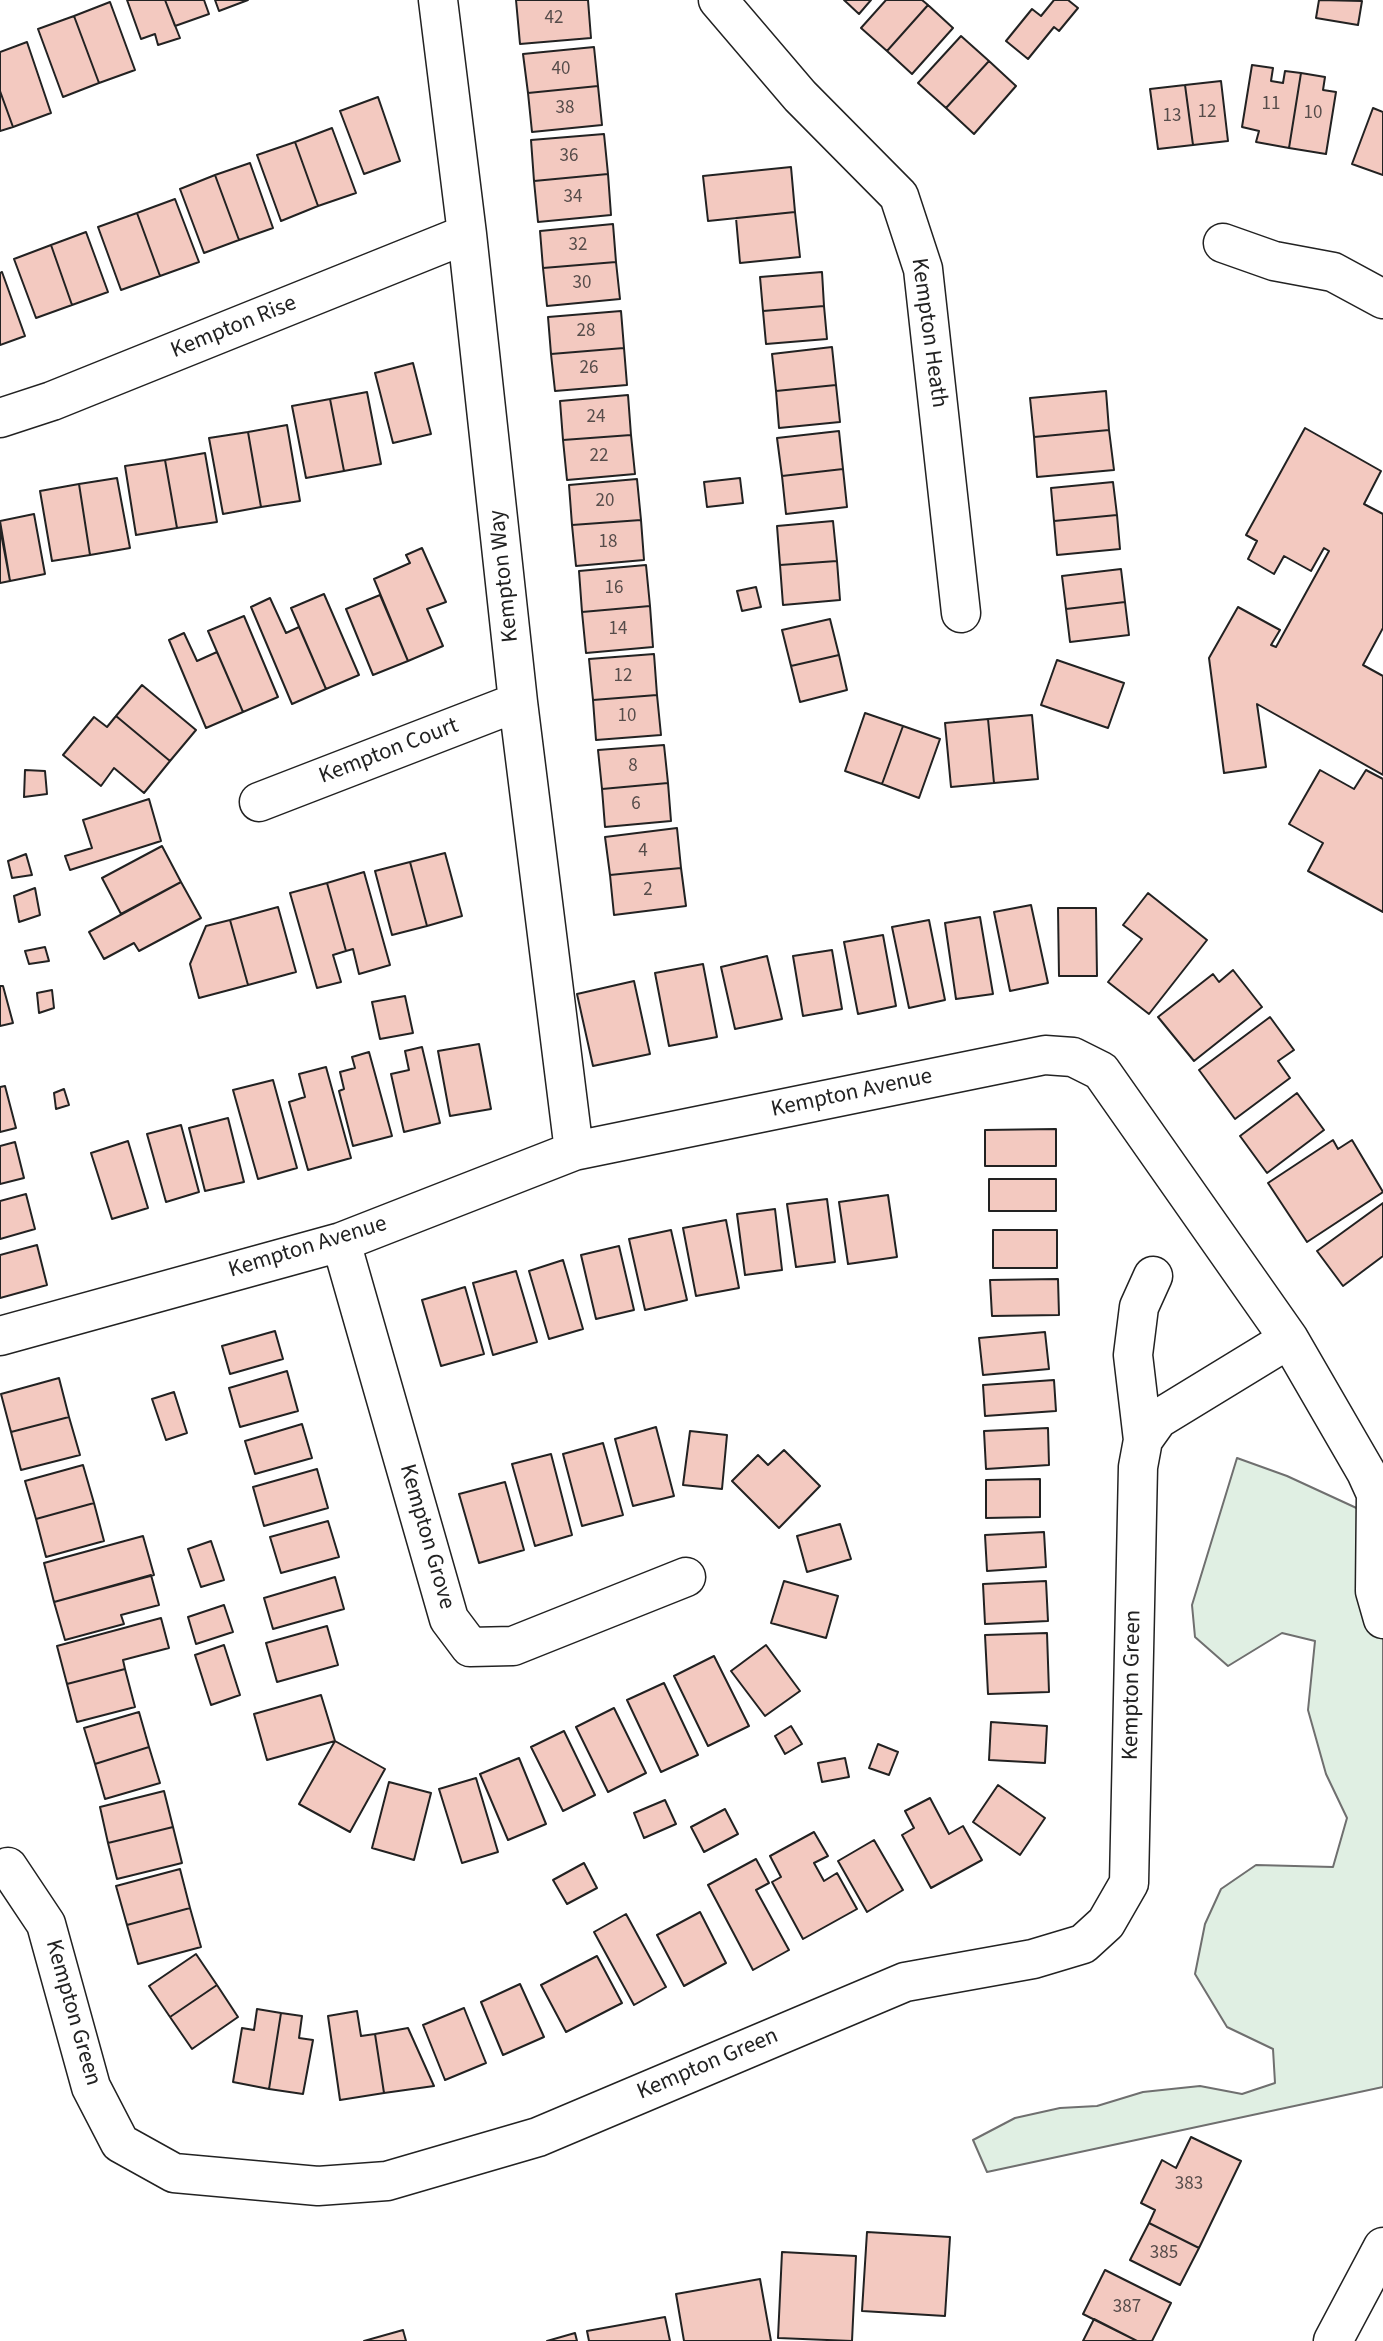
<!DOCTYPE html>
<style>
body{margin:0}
canvas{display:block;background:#fff}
</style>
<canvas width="1383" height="2341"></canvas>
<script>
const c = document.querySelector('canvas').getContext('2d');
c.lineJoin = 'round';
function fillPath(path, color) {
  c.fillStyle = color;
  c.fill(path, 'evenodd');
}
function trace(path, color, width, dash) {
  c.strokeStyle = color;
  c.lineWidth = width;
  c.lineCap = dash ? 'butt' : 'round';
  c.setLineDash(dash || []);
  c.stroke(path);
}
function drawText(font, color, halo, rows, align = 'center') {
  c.font = font + ' "Source Sans 3",sans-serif';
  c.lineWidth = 5;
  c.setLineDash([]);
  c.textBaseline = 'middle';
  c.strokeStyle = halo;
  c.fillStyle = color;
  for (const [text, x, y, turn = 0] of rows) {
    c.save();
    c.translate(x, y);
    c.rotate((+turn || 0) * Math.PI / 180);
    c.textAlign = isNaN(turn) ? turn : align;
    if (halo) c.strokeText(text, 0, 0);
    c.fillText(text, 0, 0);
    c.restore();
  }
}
const green = new Path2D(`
 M 1237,1458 L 1287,1476 L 1376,1517 L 1383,1517 L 1383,2087 L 987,2172 L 973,2140 L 1015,2118 L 1060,2108 L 1097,2106 L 1143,2092 L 1200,2086 L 1242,2094 L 1275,2083 L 1273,2049 L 1227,2027 L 1195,1974 L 1205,1924 L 1221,1889 L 1256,1865 L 1333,1867 L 1347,1818 L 1326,1774 L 1308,1710 L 1315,1641 L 1282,1633 L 1228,1666 L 1195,1637 L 1192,1605 Z`);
const building = new Path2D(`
 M 127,0 L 165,0 L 180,38 L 158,45 L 155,34 L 141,39 Z
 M 165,0 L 204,0 L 209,14 L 175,26 Z
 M 215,0 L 248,0 L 219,11 Z
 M 516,0 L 588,0 L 591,38 L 520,44 Z
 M 844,0 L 871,0 L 859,14 Z
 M 886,0 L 922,0 L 928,5 L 887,51 L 861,28 Z
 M 1054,0 L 1068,0 L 1078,8 L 1059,31 L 1054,27 L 1028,59 L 1006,41 L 1032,9 L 1041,16 Z
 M 1319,0 L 1362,1 L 1358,25 L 1316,18 Z
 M 110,2 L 135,70 L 99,83 L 74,16 Z
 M 928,5 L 953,28 L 912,74 L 887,51 Z
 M 74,16 L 99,83 L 63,97 L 38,29 Z
 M 961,36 L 989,61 L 946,108 L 918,83 Z
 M 27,42 L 51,113 L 13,127 L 0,91 L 0,52 Z
 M 594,47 L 598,86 L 528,93 L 523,54 Z
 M 989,61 L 1016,86 L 974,134 L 946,108 Z
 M 1252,65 L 1273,68 L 1271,81 L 1283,83 L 1285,71 L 1301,73 L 1289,148 L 1256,142 L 1259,131 L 1242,127 Z
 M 1301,73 L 1325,77 L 1323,90 L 1336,92 L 1326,154 L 1289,148 Z
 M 1221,81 L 1228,141 L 1193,145 L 1185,85 Z
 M 1185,85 L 1193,145 L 1158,149 L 1150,89 Z
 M 598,86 L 602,125 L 532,132 L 528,93 Z
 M 0,91 L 13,127 L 0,131 Z
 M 378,97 L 400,161 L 364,174 L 340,111 Z
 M 1373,108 L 1383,112 L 1383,175 L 1352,164 Z
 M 332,128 L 356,193 L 318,206 L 295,142 Z
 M 604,134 L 608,174 L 534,181 L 531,140 Z
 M 295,142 L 318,206 L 281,221 L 257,155 Z
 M 250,163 L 273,228 L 239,240 L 215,175 Z
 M 791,167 L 795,212 L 708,221 L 703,176 Z
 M 608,174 L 611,215 L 538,222 L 534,181 Z
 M 215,175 L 239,240 L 204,253 L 180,189 Z
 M 175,199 L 199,262 L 160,276 L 137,213 Z
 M 795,212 L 800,257 L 740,263 L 736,218 Z
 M 137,213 L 160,276 L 121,290 L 98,227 Z
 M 613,224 L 616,262 L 543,268 L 540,231 Z
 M 86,232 L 108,292 L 72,305 L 51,245 Z
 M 51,245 L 72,305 L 36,318 L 14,259 Z
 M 616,262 L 620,299 L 547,306 L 543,268 Z
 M 2,272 L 25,336 L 0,345 L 0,273 Z
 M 822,272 L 824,306 L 763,311 L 760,277 Z
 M 824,306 L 827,339 L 766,344 L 763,311 Z
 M 621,311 L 624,348 L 551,354 L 548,317 Z
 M 832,347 L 836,385 L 776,391 L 772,354 Z
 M 624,348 L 627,385 L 555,391 L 551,354 Z
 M 413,363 L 431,434 L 393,443 L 375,373 Z
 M 836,385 L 840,422 L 779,428 L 776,391 Z
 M 1106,391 L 1109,430 L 1034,437 L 1030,398 Z
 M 367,392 L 381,464 L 344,471 L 330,399 Z
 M 628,395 L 631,435 L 563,440 L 560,401 Z
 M 330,399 L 344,471 L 306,478 L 292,406 Z
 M 287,425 L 300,501 L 261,507 L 248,432 Z
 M 1305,428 L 1381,471 L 1364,504 L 1383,514 L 1383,628 L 1363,665 L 1383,676 L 1383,775 L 1257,704 L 1266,767 L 1224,773 L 1209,658 L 1238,607 L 1280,630 L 1271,645 L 1276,647 L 1329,551 L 1324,548 L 1311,571 L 1284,556 L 1274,574 L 1248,559 L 1257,541 L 1246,535 Z
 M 1109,430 L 1114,470 L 1037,477 L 1034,437 Z
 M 839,431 L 843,469 L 782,476 L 777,438 Z
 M 248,432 L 261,507 L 223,514 L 209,438 Z
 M 631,435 L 635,474 L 567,480 L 563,440 Z
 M 205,453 L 217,522 L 177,528 L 165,460 Z
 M 165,460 L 177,528 L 136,535 L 125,466 Z
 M 843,469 L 847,507 L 786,514 L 782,476 Z
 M 117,478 L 130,548 L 90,555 L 79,484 Z
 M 740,478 L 743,503 L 707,507 L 704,482 Z
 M 637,479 L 641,520 L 572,525 L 569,485 Z
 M 1113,482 L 1117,515 L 1054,521 L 1051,488 Z
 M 79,484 L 90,555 L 52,561 L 40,491 Z
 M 34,514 L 45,574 L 10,581 L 0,521 Z
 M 1117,515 L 1120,549 L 1057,555 L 1054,521 Z
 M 641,520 L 644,560 L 576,566 L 572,525 Z
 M 833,521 L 837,561 L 780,565 L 777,526 Z
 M 0,528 L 10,581 L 0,583 Z
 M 422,548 L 446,602 L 427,609 L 443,646 L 408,661 L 374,579 L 410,563 L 406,555 Z
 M 837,561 L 840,600 L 783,605 L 780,565 Z
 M 646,565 L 650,606 L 582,612 L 579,571 Z
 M 1121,569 L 1125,602 L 1066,609 L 1062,576 Z
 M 756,587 L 761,607 L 742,611 L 737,591 Z
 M 324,594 L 359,675 L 326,689 L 291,608 Z
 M 380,595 L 408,661 L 373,675 L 346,609 Z
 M 270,598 L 286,633 L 299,627 L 326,689 L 292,704 L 251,607 Z
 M 1125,602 L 1129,635 L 1070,642 L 1066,609 Z
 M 650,606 L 653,647 L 586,653 L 582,612 Z
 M 244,616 L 278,697 L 243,712 L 208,631 Z
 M 830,619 L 839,655 L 791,666 L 782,630 Z
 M 184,633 L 197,661 L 217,652 L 243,712 L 206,728 L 169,640 Z
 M 654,654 L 657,695 L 593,700 L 589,659 Z
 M 839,655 L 847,690 L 800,702 L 791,666 Z
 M 1057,660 L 1124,683 L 1108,728 L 1041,705 Z
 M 142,685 L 196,730 L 170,761 L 116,716 Z
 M 657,695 L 661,735 L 596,740 L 593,700 Z
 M 865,713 L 903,726 L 882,784 L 845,771 Z
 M 1032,715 L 1038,779 L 994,783 L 988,719 Z
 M 116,716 L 170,761 L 144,793 L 114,768 L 101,786 L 63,755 L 94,717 L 107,727 Z
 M 988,719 L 994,783 L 951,787 L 945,723 Z
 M 903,726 L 940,739 L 919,798 L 882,784 Z
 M 664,745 L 668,783 L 602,789 L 598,750 Z
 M 25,770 L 45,771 L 47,794 L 24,797 Z
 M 1320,770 L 1354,789 L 1366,770 L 1383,779 L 1383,912 L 1308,871 L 1323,843 L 1289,824 Z
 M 668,783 L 671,821 L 605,827 L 602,789 Z
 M 149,799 L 161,841 L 70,870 L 65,856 L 92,848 L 83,820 Z
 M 677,828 L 681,868 L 610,875 L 605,837 Z
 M 162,846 L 181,882 L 121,914 L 102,878 Z
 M 445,853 L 462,916 L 427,926 L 410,862 Z
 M 26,854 L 32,875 L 12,878 L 8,861 Z
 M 410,862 L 427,926 L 392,935 L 375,871 Z
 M 681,868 L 686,906 L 614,915 L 610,875 Z
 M 364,872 L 390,965 L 359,974 L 353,949 L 346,951 L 327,883 Z
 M 181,882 L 201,918 L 139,951 L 134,943 L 104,959 L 89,932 Z
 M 327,883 L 346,951 L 333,955 L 341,982 L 317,988 L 290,893 Z
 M 35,888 L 40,915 L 19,922 L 14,896 Z
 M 1148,893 L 1207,940 L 1149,1014 L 1108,982 L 1142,939 L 1123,925 Z
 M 1031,905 L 1048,983 L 1010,991 L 994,912 Z
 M 278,907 L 296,972 L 248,985 L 230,920 Z
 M 1058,908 L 1096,908 L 1097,976 L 1059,976 Z
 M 980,917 L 993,994 L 956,999 L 945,923 Z
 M 230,920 L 248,985 L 199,998 L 190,964 L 206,926 Z
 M 929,920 L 945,1000 L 909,1008 L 892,927 Z
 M 883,935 L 896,1006 L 858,1014 L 844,942 Z
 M 45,947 L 49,961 L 29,964 L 25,951 Z
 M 832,950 L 842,1009 L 803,1016 L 793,956 Z
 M 767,956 L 782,1019 L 735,1029 L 721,967 Z
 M 703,964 L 717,1037 L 669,1046 L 655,973 Z
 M 1233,970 L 1262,1007 L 1194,1061 L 1158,1017 L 1213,974 L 1219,982 Z
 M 634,981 L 650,1054 L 593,1066 L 577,994 Z
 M 0,986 L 3,986 L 13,1023 L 0,1026 Z
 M 52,990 L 54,1008 L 39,1013 L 37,993 Z
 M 405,996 L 413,1033 L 380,1039 L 372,1002 Z
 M 1270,1017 L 1294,1050 L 1278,1061 L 1290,1078 L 1235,1119 L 1199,1070 Z
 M 479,1044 L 491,1109 L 450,1116 L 438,1051 Z
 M 422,1047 L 440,1123 L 404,1132 L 391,1074 L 409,1070 L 405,1051 Z
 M 369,1052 L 392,1136 L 353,1146 L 339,1091 L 344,1089 L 340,1072 L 355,1068 L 352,1057 Z
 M 326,1067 L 351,1158 L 308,1170 L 289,1102 L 305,1097 L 299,1074 Z
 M 273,1080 L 297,1168 L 258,1179 L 233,1090 Z
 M 5,1086 L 16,1128 L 0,1132 L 0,1087 Z
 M 64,1089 L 69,1105 L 56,1109 L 54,1093 Z
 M 1297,1093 L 1324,1130 L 1267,1173 L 1240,1136 Z
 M 228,1118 L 244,1182 L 205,1191 L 189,1128 Z
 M 181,1125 L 199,1192 L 166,1202 L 147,1134 Z
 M 1056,1129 L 1056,1166 L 985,1166 L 985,1130 Z
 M 1333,1140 L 1338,1149 L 1352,1140 L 1383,1192 L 1307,1242 L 1268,1183 Z
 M 128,1141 L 148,1208 L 112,1219 L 91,1153 Z
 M 15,1142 L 24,1178 L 0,1184 L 0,1146 Z
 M 989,1179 L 1056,1179 L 1056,1211 L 989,1211 Z
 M 26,1194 L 35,1229 L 0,1239 L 0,1201 Z
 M 888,1195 L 897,1257 L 848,1264 L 839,1202 Z
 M 827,1199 L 835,1262 L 796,1267 L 787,1204 Z
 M 1383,1203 L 1383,1256 L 1343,1286 L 1317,1251 Z
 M 775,1209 L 782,1270 L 745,1275 L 737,1214 Z
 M 726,1220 L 739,1288 L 696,1296 L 683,1228 Z
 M 671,1230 L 687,1300 L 645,1310 L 629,1239 Z
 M 993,1230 L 1057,1230 L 1057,1268 L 993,1268 Z
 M 37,1245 L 47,1285 L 0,1298 L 0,1255 Z
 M 619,1246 L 634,1310 L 596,1319 L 581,1255 Z
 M 563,1260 L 583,1329 L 549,1339 L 529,1271 Z
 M 516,1271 L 537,1342 L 493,1355 L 473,1283 Z
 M 1058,1279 L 1059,1315 L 992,1316 L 990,1280 Z
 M 465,1287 L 484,1354 L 441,1366 L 422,1300 Z
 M 275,1331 L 283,1359 L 230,1374 L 222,1346 Z
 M 1045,1332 L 1049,1369 L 983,1375 L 979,1338 Z
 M 287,1371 L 298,1411 L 240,1427 L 229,1388 Z
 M 59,1378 L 69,1417 L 11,1432 L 1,1394 Z
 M 1054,1380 L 1056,1411 L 985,1416 L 983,1385 Z
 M 174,1392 L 187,1433 L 166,1440 L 152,1399 Z
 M 69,1417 L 80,1455 L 21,1470 L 11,1432 Z
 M 302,1424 L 312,1458 L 255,1474 L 245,1441 Z
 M 656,1427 L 674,1496 L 633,1506 L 615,1439 Z
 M 1048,1428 L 1049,1465 L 986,1469 L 984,1431 Z
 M 690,1431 L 727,1435 L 722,1489 L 683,1485 Z
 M 603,1443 L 623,1515 L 582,1526 L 563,1454 Z
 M 784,1450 L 820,1486 L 779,1528 L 732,1481 L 758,1455 L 768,1465 Z
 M 551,1454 L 572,1535 L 535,1546 L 512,1464 Z
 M 83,1465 L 94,1503 L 36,1519 L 25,1481 Z
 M 317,1469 L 328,1508 L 264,1526 L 253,1487 Z
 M 1040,1479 L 1040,1517 L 986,1518 L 986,1480 Z
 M 505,1482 L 524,1550 L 479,1563 L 459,1494 Z
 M 94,1503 L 104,1541 L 46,1557 L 36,1519 Z
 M 328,1521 L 339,1557 L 281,1573 L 270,1537 Z
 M 840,1524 L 851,1559 L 807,1572 L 797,1536 Z
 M 1044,1532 L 1046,1567 L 987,1571 L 985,1535 Z
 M 143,1536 L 154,1575 L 54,1602 L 44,1563 Z
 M 211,1541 L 224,1580 L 201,1587 L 188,1549 Z
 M 151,1575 L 159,1605 L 121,1615 L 124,1624 L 65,1640 L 54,1602 Z
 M 335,1577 L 344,1609 L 273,1629 L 264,1598 Z
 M 784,1581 L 838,1596 L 826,1638 L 771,1623 Z
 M 1046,1581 L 1048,1621 L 985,1624 L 983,1584 Z
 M 224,1605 L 233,1632 L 196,1644 L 188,1617 Z
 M 161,1618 L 169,1648 L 123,1660 L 125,1669 L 67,1684 L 57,1646 Z
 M 327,1626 L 338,1665 L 277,1682 L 266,1643 Z
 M 1047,1633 L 1049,1692 L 988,1694 L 985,1635 Z
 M 224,1645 L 240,1695 L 211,1705 L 195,1655 Z
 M 766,1645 L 800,1691 L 765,1716 L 731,1671 Z
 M 714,1656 L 749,1726 L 708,1746 L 674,1676 Z
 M 125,1669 L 135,1707 L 77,1722 L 67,1684 Z
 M 664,1683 L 698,1755 L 661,1772 L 627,1700 Z
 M 321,1695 L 335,1741 L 267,1760 L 254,1714 Z
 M 614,1708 L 646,1773 L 608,1792 L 576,1727 Z
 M 139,1712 L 149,1747 L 95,1764 L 84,1728 Z
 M 991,1722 L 1047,1726 L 1045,1763 L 989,1760 Z
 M 791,1726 L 802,1744 L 785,1754 L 775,1736 Z
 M 564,1731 L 595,1795 L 563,1811 L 531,1747 Z
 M 335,1741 L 385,1769 L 350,1832 L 299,1804 Z
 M 878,1744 L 898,1752 L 889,1775 L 869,1768 Z
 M 149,1747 L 160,1783 L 105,1799 L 95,1764 Z
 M 519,1758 L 546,1824 L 508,1840 L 480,1774 Z
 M 845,1758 L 849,1777 L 822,1782 L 818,1763 Z
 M 476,1778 L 498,1852 L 462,1863 L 439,1789 Z
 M 389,1782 L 431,1793 L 414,1860 L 372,1848 Z
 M 998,1785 L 1045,1818 L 1020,1855 L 973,1822 Z
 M 164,1791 L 173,1827 L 108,1843 L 100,1807 Z
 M 930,1798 L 949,1834 L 963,1826 L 982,1860 L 931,1888 L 902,1835 L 914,1828 L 905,1811 Z
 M 665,1800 L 676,1824 L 644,1838 L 634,1813 Z
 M 725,1809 L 738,1834 L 704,1852 L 691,1827 Z
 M 173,1827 L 182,1863 L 117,1879 L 108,1843 Z
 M 814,1832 L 828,1856 L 814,1863 L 824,1881 L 837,1873 L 857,1909 L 803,1939 L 772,1882 L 781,1877 L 770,1856 Z
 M 874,1840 L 903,1890 L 867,1912 L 838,1861 Z
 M 756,1859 L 769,1883 L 756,1890 L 789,1950 L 753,1970 L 708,1885 Z
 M 584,1863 L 597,1888 L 567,1904 L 553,1880 Z
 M 180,1869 L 190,1908 L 127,1925 L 116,1886 Z
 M 190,1908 L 201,1947 L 138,1964 L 127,1925 Z
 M 700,1912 L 726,1963 L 684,1986 L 657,1935 Z
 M 626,1914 L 666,1987 L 634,2005 L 594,1932 Z
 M 196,1954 L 217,1985 L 170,2017 L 149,1986 Z
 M 597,1956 L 622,2003 L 566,2032 L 541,1985 Z
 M 520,1984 L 544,2037 L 503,2055 L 481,2002 Z
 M 217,1985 L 238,2017 L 192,2049 L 170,2017 Z
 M 464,2008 L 486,2063 L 445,2080 L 423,2025 Z
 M 257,2009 L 281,2013 L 269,2089 L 233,2082 L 242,2028 L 254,2030 Z
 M 357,2011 L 361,2036 L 375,2034 L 384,2093 L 340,2100 L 328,2016 Z
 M 281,2013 L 302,2016 L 299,2038 L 313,2040 L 303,2094 L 269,2089 Z
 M 408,2028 L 434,2086 L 384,2093 L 375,2034 Z
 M 1191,2137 L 1241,2161 L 1199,2248 L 1149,2223 L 1155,2210 L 1141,2203 L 1162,2160 L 1176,2168 Z
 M 1149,2223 L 1199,2248 L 1180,2285 L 1130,2260 Z
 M 867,2232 L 950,2237 L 945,2316 L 862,2311 Z
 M 782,2252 L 856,2256 L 852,2341 L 778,2338 Z
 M 1105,2270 L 1171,2303 L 1152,2341 L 1137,2341 L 1083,2314 Z
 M 760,2279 L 771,2341 L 684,2341 L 676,2294 Z
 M 665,2317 L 670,2341 L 589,2341 L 587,2331 Z
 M 1094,2319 L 1137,2341 L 1083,2341 Z
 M 403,2330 L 406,2341 L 364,2341 Z
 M 575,2333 L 577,2341 L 547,2341 Z`);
const minor = new Path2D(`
 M 438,0 L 467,234 L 518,702 L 574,1151
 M 718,0 L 800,96 L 899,196 L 923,269 L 961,613
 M 1223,243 L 1274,261 L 1333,272 L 1383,299
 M 0,418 L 52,401 L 467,234
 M 259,802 L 518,702
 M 341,1242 L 449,1619 L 470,1647 L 513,1646 L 686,1577
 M 0,1336 L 341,1242 L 574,1151 L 1045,1055 L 1073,1057 L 1101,1071 L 1289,1339 L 1366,1472 L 1376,1494 L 1375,1591 L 1383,1619
 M 1143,1440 L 1133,1355 L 1139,1307 L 1153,1276
 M 8,1867 L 46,1924 L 91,2087 L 120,2143 L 174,2173 L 318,2186 L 387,2181 L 538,2137 L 905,1982 L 1033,1959 L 1083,1944 L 1106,1923 L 1129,1883 L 1138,1467 L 1143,1440 L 1158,1419 L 1289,1339`);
const major = new Path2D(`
 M 1333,2341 L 1383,2247`);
const numberNames = [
 ["42",554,19],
 ["40",561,70],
 ["11",1271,105],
 ["38",565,109],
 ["12",1207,113],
 ["10",1313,114],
 ["13",1172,117],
 ["36",569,157],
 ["34",573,198],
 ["32",578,246],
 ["30",582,284],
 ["28",586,332],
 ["26",589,369],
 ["24",596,418],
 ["22",599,457],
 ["20",605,502],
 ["18",608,543],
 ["16",614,589],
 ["14",618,630],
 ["12",623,677],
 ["10",627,717],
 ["8",633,767],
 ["6",636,805],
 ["4",643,852],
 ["2",648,891],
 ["383",1189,2185],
 ["385",1164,2254],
 ["387",1127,2308]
];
const streetNames = [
 ["Kempton Rise",234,328,-22],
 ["Kempton Heath",928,333,82],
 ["Kempton Way",505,576,-96],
 ["Kempton Court",389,752,-21],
 ["Kempton Avenue",852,1094,-12],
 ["Kempton Avenue",308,1248,-17],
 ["Kempton Grove",426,1537,74],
 ["Kempton Green",1133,1685,-89],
 ["Kempton Green",72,2013,74],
 ["Kempton Green",708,2065,-23]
];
fillPath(green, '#e0efe3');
trace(green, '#6f6f6f', 2);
fillPath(building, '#f3c9c0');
trace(building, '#222', 2);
trace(minor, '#222', 41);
trace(major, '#222', 41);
trace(minor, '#fff', 38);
trace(major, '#fff', 38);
drawText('19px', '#564c4a', null, numberNames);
drawText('23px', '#222', '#fff', streetNames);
</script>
